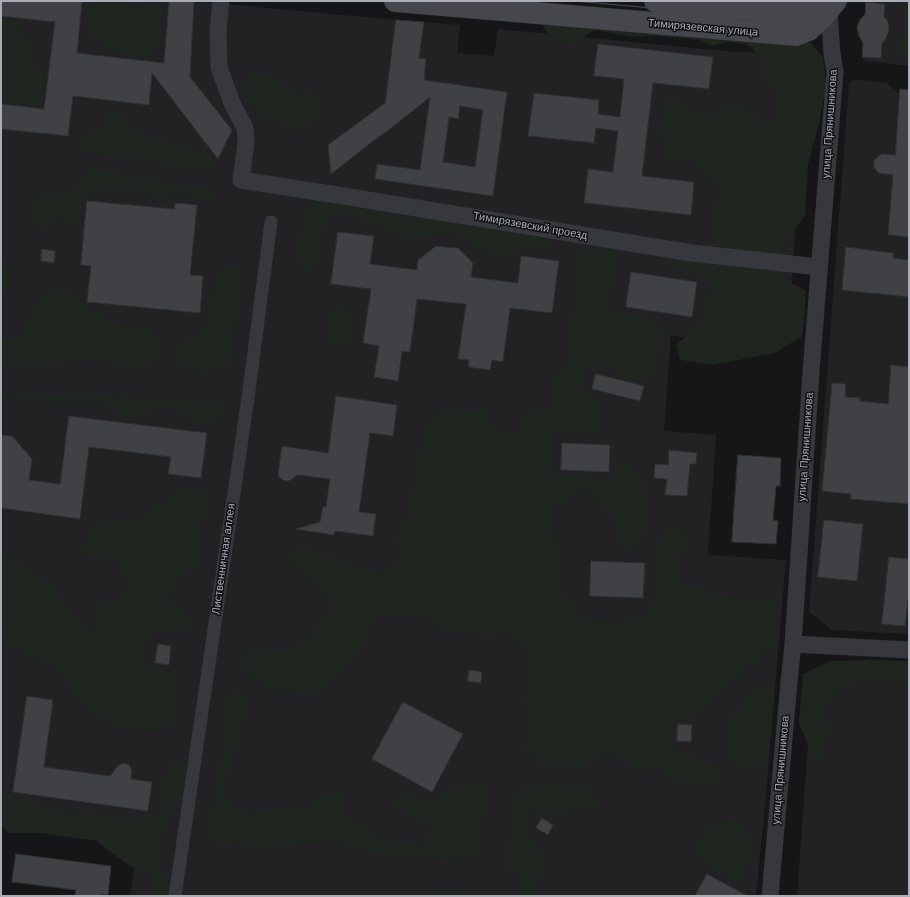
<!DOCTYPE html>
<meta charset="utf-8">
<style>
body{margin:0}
#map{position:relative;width:910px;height:897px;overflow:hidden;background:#161618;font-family:Arial,sans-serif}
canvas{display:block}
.frame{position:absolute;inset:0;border:2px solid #a8adb8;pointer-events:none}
</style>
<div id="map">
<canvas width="910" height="897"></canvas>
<div class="frame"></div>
</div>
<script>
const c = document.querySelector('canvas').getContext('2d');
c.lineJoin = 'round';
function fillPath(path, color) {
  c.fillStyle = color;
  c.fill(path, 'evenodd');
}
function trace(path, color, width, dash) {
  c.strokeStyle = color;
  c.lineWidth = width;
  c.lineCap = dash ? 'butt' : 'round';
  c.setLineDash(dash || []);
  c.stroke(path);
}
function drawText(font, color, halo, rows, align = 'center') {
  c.font = font + ' Arial,sans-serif';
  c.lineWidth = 3;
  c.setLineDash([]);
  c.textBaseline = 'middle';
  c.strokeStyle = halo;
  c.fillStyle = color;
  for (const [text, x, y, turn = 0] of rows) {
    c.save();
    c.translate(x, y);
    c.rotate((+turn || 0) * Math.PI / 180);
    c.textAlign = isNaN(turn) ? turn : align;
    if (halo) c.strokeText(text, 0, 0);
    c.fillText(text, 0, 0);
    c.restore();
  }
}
const built = new Path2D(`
 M 1,1 L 194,1 L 396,20 L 424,22 L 460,25 L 457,53 L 494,56 L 498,29 L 725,51 L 780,54 L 805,81 L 791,296 L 790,344 L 671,336 L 664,431 L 716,435 L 708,555 L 786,560 L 765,806 L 756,896 L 130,896 L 138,838 L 1,819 ZM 598,44 L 713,57 L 709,89 L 653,83 L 642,176 L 694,182 L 691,215 L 584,203 L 588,170 L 613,172 L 618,131 L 596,128 L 594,143 L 529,136 L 534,93 L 599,100 L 598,114 L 620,117 L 624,79 L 594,76 Z
 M 866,1 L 909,1 L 909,66 L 864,61 L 862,57 L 863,41 L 859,36 L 857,27 L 860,20 L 865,15 Z
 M 854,79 L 887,83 L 900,95 L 909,96 L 909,634 L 832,630 L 809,612 L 849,84 Z
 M 909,672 L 909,896 L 797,896 L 811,700 L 815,688 Z`);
const green = new Path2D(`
 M 104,1 L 133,6 L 156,5 L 163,6 L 161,37 L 150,57 L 125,54 L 102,46 L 86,28 L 92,8 Z
 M 892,1 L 909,1 L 909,59 L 904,59 L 898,50 L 904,26 L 903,6 Z
 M 1,19 L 9,19 L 21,27 L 30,44 L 31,61 L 43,74 L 44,82 L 42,99 L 38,104 L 23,104 L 7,102 L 1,97 L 1,51 L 3,47 L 1,45 Z
 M 537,19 L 791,38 L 811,43 L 823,57 L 826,87 L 820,119 L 808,165 L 805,215 L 781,251 L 779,277 L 805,290 L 805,314 L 802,336 L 775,353 L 711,365 L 680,360 L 676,345 L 701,323 L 711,286 L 698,274 L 666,265 L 665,258 L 682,259 L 709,264 L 721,249 L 712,230 L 718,187 L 691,156 L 672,161 L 665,157 L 658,130 L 669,98 L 677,101 L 695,114 L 717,113 L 727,105 L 744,104 L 763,125 L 776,119 L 777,93 L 760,71 L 765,61 L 747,44 L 726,42 L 712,46 L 700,40 L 656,36 L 634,37 L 595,30 L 574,43 L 551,40 L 543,26 Z
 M 251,73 L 280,81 L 296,93 L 314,92 L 321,114 L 309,125 L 295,132 L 276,118 L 263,119 L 242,91 L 244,81 Z
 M 108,111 L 121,111 L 129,129 L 158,140 L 206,153 L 217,164 L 208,167 L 188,168 L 143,159 L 90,152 L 80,147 L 83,135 L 94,132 L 105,127 Z
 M 89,168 L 212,190 L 214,197 L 208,199 L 182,194 L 154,197 L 130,187 L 96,190 L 83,199 L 75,228 L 61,218 L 42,228 L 30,216 L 34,195 L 73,193 Z
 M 319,200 L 352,203 L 397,217 L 436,216 L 549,238 L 552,247 L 526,247 L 516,253 L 507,256 L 492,254 L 481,249 L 465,237 L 452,234 L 438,233 L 414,239 L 408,239 L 377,223 L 334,212 L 321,231 L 318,262 L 304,275 L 297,255 L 304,211 Z
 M 597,245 L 615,252 L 619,261 L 607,309 L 643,317 L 660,323 L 664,334 L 647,381 L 630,378 L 603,363 L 587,368 L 578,391 L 600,403 L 602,430 L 582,434 L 556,428 L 551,446 L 554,475 L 588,477 L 608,480 L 622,461 L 638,471 L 646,492 L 648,521 L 639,546 L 631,552 L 622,549 L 613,515 L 582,488 L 553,507 L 555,541 L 564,595 L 583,619 L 619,624 L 650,612 L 658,579 L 656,546 L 670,524 L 686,530 L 688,541 L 677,556 L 683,585 L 730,598 L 777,599 L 772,645 L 694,717 L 673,720 L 670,735 L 675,747 L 700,762 L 714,764 L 720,775 L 713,785 L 672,781 L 655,762 L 646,772 L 632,769 L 626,758 L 611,751 L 580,767 L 538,763 L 523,747 L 533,734 L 524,704 L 529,665 L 523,645 L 505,630 L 487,636 L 438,627 L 423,613 L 377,614 L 361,647 L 354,658 L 317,695 L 287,689 L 265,689 L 242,666 L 253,641 L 269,653 L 304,643 L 334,605 L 317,586 L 286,558 L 301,544 L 332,557 L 381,575 L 400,557 L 395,537 L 409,510 L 425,429 L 443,411 L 484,410 L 492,424 L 505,434 L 519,432 L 524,414 L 551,408 L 551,384 L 572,357 L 566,329 L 576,305 L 577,254 Z
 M 1,257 C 11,269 13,284 1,296 Z
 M 228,267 L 236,268 L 243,273 L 229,363 L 204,373 L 181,366 L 177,354 L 180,344 L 194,338 L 208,323 L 215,278 Z
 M 51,290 L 71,292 L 87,307 L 112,323 L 143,329 L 156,336 L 160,347 L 149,366 L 126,367 L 96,356 L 57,363 L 12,366 L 1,365 L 1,341 L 20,336 L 36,303 Z
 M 343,304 L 351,311 L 354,324 L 350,342 L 339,347 L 330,341 C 328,327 328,321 333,308 Z
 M 1,392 L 207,401 L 223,405 L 221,417 L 208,427 L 162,403 L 143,416 L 122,418 L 106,400 L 58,402 L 1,396 Z
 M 187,486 L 211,494 L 209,514 L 197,519 L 203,554 L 197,566 L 185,572 L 172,584 L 170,601 L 192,617 L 190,628 L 181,632 L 154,629 L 148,639 L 145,666 L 171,672 L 177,680 L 176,722 L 154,731 L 116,725 L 87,710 L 56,667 L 22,652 L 1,635 L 1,553 L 16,560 L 50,584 L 88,632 L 97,627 L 98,601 L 117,600 L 129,586 L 115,557 L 81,553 L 88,531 L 108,520 L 134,522 Z
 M 876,660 L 909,661 L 909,683 L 873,679 L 852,683 L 837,691 L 824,709 L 830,731 L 816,764 L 799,723 L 803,674 L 830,661 Z
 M 761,684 L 774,687 L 774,704 L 768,737 L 768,762 L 750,770 L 739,767 L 729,753 L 725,733 L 729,722 L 746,698 Z
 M 240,691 L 249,706 L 238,740 L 223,794 L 247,815 L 293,806 L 307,807 L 326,794 L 343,793 L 343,816 L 379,834 L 388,843 L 424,845 L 433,830 L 425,819 L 410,817 L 393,802 L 401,791 L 431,804 L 448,791 L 473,781 L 488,788 L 488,804 L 481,826 L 480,846 L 476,856 L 453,860 L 429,856 L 389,856 L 333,841 L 280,844 L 259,849 L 233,841 L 217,846 L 209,825 L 216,785 L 216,778 L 222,759 L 222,716 L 227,693 Z
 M 170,764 L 187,766 L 183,788 L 160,837 L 159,863 L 165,879 L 166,896 L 152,896 L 155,889 L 149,876 L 127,864 L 97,841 L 42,833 L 8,833 L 1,825 L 1,797 L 5,794 L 48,809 L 68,814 L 91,813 L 111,818 L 126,819 L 146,818 L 164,812 L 160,788 L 159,772 L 169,777 Z
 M 554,784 L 591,787 L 598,805 L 575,811 L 555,812 L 532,811 L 525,832 L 539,848 L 539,878 L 533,896 L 517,896 L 521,880 L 506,865 L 511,806 L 523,787 Z
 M 738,820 L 750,842 L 745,879 L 731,879 L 703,861 L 695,846 L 710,823 Z
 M 445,888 L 466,896 L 484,891 L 485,896 L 432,896 L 433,891 Z`);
const building = new Path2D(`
 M 1,1 L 82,1 L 77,53 L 164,63 L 169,1 L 194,1 L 190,77 L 232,130 L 218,159 L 152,73 L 149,105 L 73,96 L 68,136 L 1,129 L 1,104 L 44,109 L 55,22 L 1,16 Z
 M 866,2 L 885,4 L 884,16 L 888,22 L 889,31 L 886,38 L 882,43 L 881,58 L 862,57 L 863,43 L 859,36 L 857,27 L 860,20 L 865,14 Z
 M 396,20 L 424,22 L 419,58 L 426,59 L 424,80 L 507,92 L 493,196 L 375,179 L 377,164 L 420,170 L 430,97 L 381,136 L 381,135 L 331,174 L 328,145 L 385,103 ZM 460,106 L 483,110 L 475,167 L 443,162 L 449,117 L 458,119 Z
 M 598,44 L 713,57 L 709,89 L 653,83 L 642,176 L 694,182 L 691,215 L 584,203 L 588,169 L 613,172 L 618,131 L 596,128 L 594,143 L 528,136 L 534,93 L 599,100 L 598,114 L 620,117 L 624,79 L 594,76 Z
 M 900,89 L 909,90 L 909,237 L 888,235 L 893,175 L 879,173 L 876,170 L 874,166 L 874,161 L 876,158 L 880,155 L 884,154 L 895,155 Z
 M 87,201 L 174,209 L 175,203 L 197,205 L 190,275 L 203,276 L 200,313 L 87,302 L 91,266 L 81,265 Z
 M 338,232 L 374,236 L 370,264 L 417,270 L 418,260 L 436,246 L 458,248 L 473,263 L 471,277 L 518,283 L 521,256 L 559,261 L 552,313 L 510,308 L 503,362 L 492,360 L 490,370 L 468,367 L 469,360 L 458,359 L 466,304 L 417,299 L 410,352 L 402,351 L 398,381 L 374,377 L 379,346 L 363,343 L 371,289 L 331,284 Z
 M 846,247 L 893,253 L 893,258 L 909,260 L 909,297 L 842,290 Z
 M 42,249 L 55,251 L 54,263 L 41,261 Z
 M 631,272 L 697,282 L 692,317 L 626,307 Z
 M 891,365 L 909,367 L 909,504 L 851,499 L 851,494 L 822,491 L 832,383 L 846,384 L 845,397 L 860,398 L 860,401 L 888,404 Z
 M 596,374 L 644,386 L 640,401 L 592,389 Z
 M 336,396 L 397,405 L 393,436 L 370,433 L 359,512 L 376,514 L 373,536 L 335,531 L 334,535 L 295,529 L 320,522 L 323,507 L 326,507 L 330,479 L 297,475 L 291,480 L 286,481 L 283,480 L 279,477 L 278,474 L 282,446 L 328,453 Z
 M 69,416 L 207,433 L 201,478 L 168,474 L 171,457 L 89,447 L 80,519 L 1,508 L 1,435 L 12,436 L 32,459 L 29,480 L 60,484 Z
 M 562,443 L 610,445 L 609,472 L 561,470 Z
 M 669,450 L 697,453 L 696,464 L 690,464 L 687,496 L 665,495 L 667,479 L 654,478 L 655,464 L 668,465 Z
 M 738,455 L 781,458 L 780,486 L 776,486 L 773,520 L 778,521 L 776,544 L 732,542 Z
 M 824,520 L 863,524 L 857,581 L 818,577 Z
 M 889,557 L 909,559 L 909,590 L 905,626 L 882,624 Z
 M 591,561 L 645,563 L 643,598 L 590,596 Z
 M 158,644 L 171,646 L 169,665 L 155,663 Z
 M 469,670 L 482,672 L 481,683 L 468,681 Z
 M 27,696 L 53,700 L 44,767 L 110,776 L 118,766 L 123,763 L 128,764 L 132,770 L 131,779 L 152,782 L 148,811 L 13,792 Z
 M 403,702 L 463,734 L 432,792 L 372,759 Z
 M 678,724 L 692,725 L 691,742 L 677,741 Z
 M 542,818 L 553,825 L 548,835 L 536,828 Z
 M 16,854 L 111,866 L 108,895 L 101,894 L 101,896 L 75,896 L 76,890 L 12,882 Z
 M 707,874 L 748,896 L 695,896 Z`);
const pedestrian = new Path2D(`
 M 175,896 L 248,398 L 271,222`);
const minor = new Path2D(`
 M 221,1 L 218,31 L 219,67 L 232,103 L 245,128 L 246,142 L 241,180 L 337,195 L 692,253 L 819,267
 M 793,644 L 909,650
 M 770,896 L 789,682 L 793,644 L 811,372 L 835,72 L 832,54 L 829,10`);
const secondary = new Path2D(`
 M 395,1 L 796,35 L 809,30 L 821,19 L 836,1
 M 655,1 L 772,12 L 793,13 L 829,10`);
const tram = new Path2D(`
 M 491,1 L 770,26 C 789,26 813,28 828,15 C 833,11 837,6 841,1
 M 575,1 L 771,19 C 795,20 815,22 832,1`);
const streetNames = [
 ["Тимирязевская улица",703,28,5],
 ["улица Прянишникова",830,124,-86],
 ["Тимирязевский проезд",530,226,10],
 ["улица Прянишникова",806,447,-86],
 ["Лиственничная аллея",224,559,-82],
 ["улица Прянишникова",781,770,-85]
];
fillPath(built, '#222225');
fillPath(green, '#1e261f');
fillPath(building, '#404145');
trace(building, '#303034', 1);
trace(pedestrian, '#37383d', 13);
trace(minor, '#37383d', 17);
trace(secondary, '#45474d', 22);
trace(tram, '#4a4c52', 1);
drawText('11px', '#a8adb8', '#111113', streetNames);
</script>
